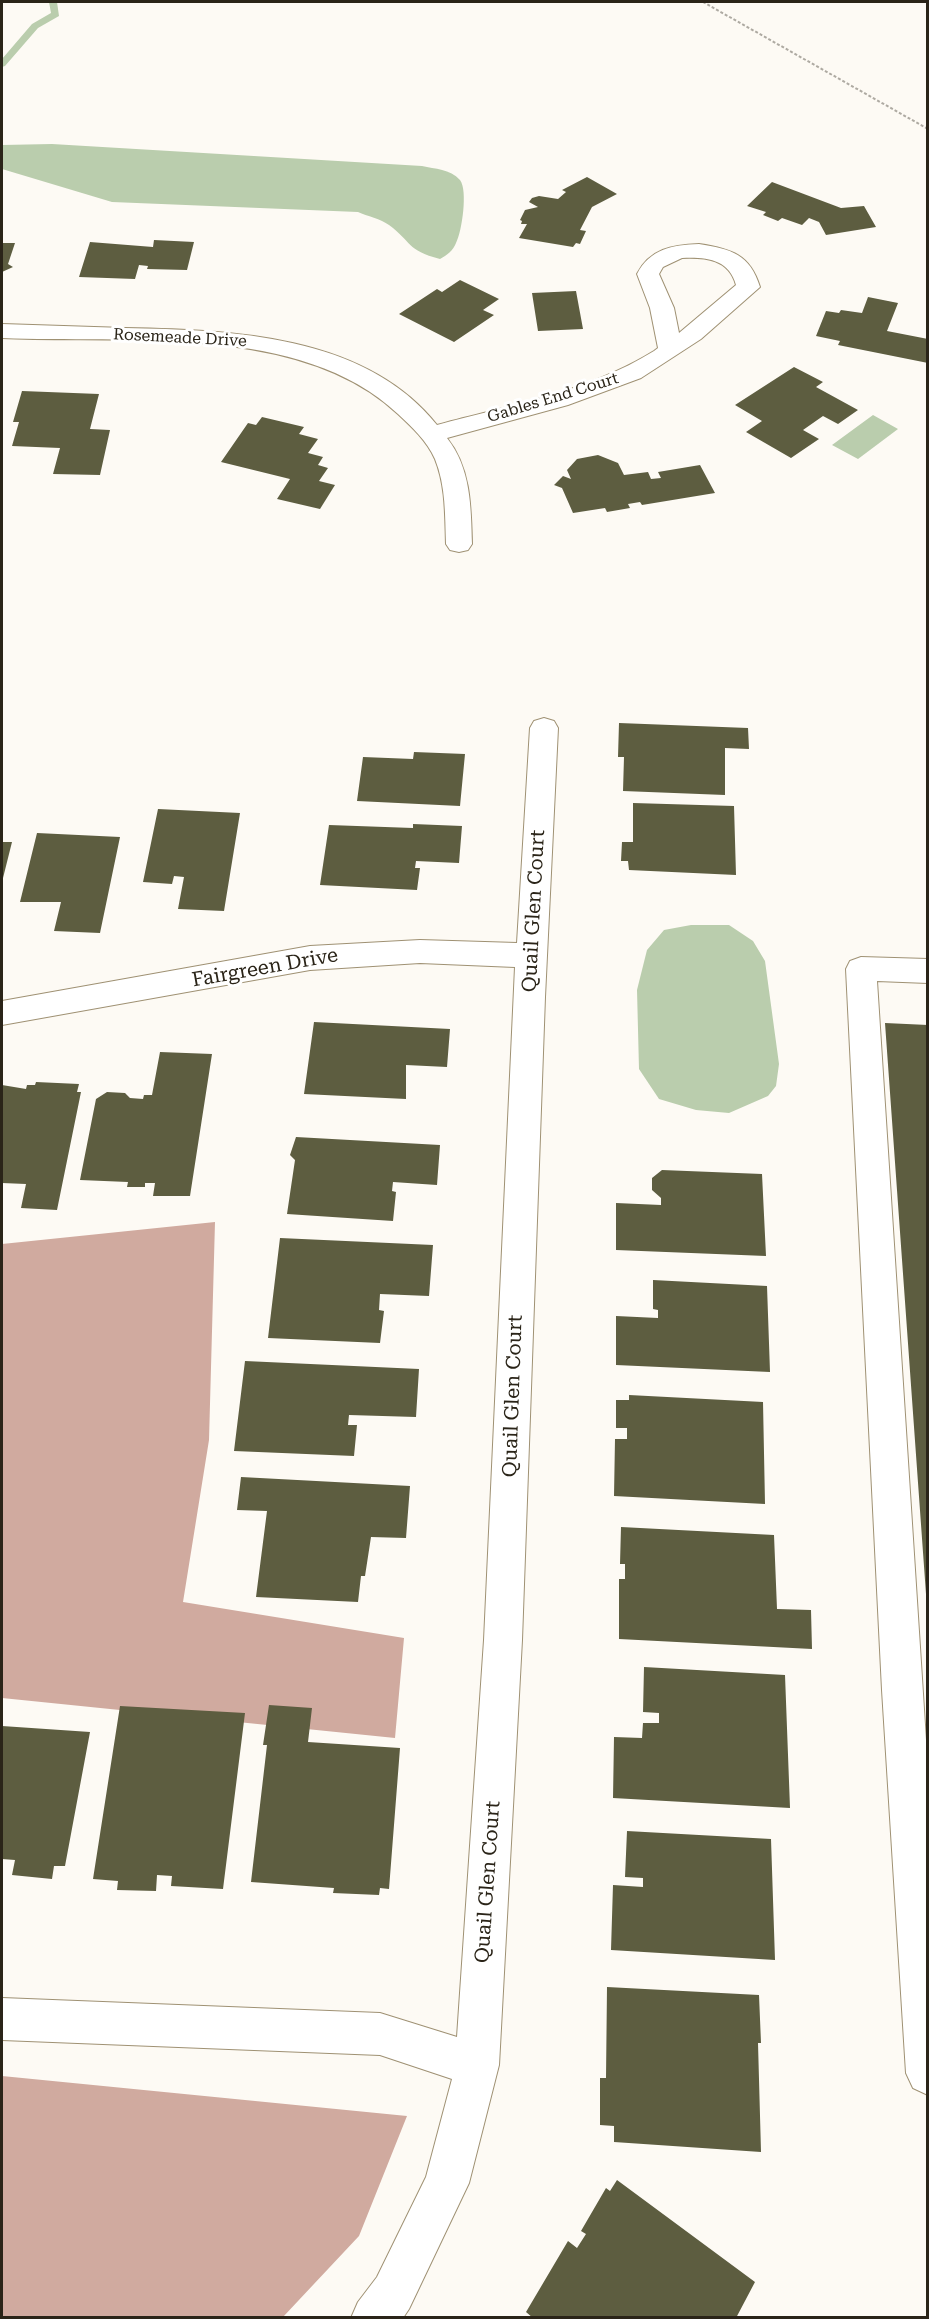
<!DOCTYPE html>
<style>
body{margin:0}
#map{position:relative;width:929px;height:2319px;overflow:hidden;background:#fdfaf4;font-family:"Roboto Serif",serif}
canvas{display:block}
.frame{position:absolute;inset:0;border:3px solid #2a2418;pointer-events:none}
</style>
<div id="map">
<canvas width="929" height="2319"></canvas>
<div class="frame"></div>
</div>
<script>
const c = document.querySelector('canvas').getContext('2d');
c.lineJoin = 'round';
function fillPath(path, color) {
  c.fillStyle = color;
  c.fill(path, 'evenodd');
}
function trace(path, color, width, dash) {
  c.strokeStyle = color;
  c.lineWidth = width;
  c.lineCap = dash ? 'butt' : 'round';
  c.setLineDash(dash || []);
  c.stroke(path);
}
function drawText(font, color, halo, rows, align = 'center') {
  c.font = font + ' "Roboto Serif",serif';
  c.lineWidth = 6;
  c.setLineDash([]);
  c.textBaseline = 'middle';
  c.strokeStyle = halo;
  c.fillStyle = color;
  for (const [text, x, y, turn = 0] of rows) {
    c.save();
    c.translate(x, y);
    c.rotate((+turn || 0) * Math.PI / 180);
    c.textAlign = isNaN(turn) ? turn : align;
    if (halo) c.strokeText(text, 0, 0);
    c.fillText(text, 0, 0);
    c.restore();
  }
}
const forest = new Path2D(`
 M 215,1222 L 209,1440 L 183,1602 L 404,1638 L 395,1738 L 2,1698 L 2,1244 Z
 M 2,2076 L 407,2116 L 359,2236 L 283,2317 L 2,2317 Z`);
const water = new Path2D(`
 M 52,144 L 422,166 C 435,169 450,169 460,180 C 468,190 462,232 456,243 C 453,251 447,255 440,259 C 406,250 412,242 389,225 C 381,219 367,216 358,212 L 112,202 L 2,169 L 2,145 Z
 M 873,415 L 898,429 L 858,459 L 832,445 Z
 M 691,925 L 729,925 L 753,941 L 765,961 L 779,1064 L 776,1086 L 768,1096 L 729,1113 L 696,1110 L 659,1099 L 639,1069 L 637,990 L 647,950 L 664,930 Z`);
const stream = new Path2D(`
 M 49,2 L 57,2 L 59,16 L 38,28 L 5,66 L 2,67 L 2,59 L 32,24 L 51,13 Z`);
const building = new Path2D(`
 M 587,177 L 617,194 L 592,207 L 580,230 L 586,231 L 580,244 L 576,243 L 573,247 L 519,238 L 527,224 L 521,224 L 522,221 L 520,220 L 525,210 L 538,207 L 529,202 L 532,198 L 539,196 L 558,199 L 566,192 L 562,190 Z
 M 772,182 L 841,208 L 864,206 L 876,227 L 826,235 L 819,222 L 809,218 L 802,225 L 782,218 L 778,221 L 763,215 L 766,212 L 747,206 Z
 M 154,240 L 194,242 L 187,270 L 147,269 L 148,266 L 139,265 L 135,279 L 79,277 L 90,242 L 153,247 Z
 M 2,243 L 15,243 L 8,264 L 13,267 L 2,272 Z
 M 460,280 L 499,299 L 483,310 L 494,315 L 454,342 L 399,314 L 437,289 L 442,292 Z
 M 576,291 L 583,329 L 538,331 L 532,293 Z
 M 868,297 L 898,303 L 887,331 L 928,339 L 928,363 L 838,345 L 840,341 L 816,336 L 826,311 L 839,313 L 841,310 L 862,313 Z
 M 794,367 L 823,382 L 816,387 L 858,410 L 838,424 L 823,416 L 803,430 L 819,439 L 791,458 L 746,432 L 762,421 L 735,405 Z
 M 22,391 L 99,394 L 90,429 L 110,430 L 100,475 L 53,474 L 60,448 L 12,446 L 19,422 L 13,422 Z
 M 262,417 L 304,427 L 299,434 L 318,439 L 308,453 L 323,457 L 318,465 L 328,468 L 319,481 L 335,485 L 320,509 L 277,499 L 290,479 L 221,462 L 248,423 L 256,425 Z
 M 598,455 L 618,463 L 624,475 L 648,472 L 651,479 L 661,478 L 658,472 L 700,465 L 715,493 L 642,505 L 640,502 L 628,504 L 630,508 L 607,512 L 605,508 L 573,513 L 562,488 L 554,485 L 563,476 L 571,479 L 567,470 L 577,459 Z
 M 619,723 L 748,728 L 749,749 L 725,748 L 725,795 L 623,791 L 624,757 L 618,757 Z
 M 414,752 L 465,754 L 460,806 L 357,801 L 363,757 L 413,759 Z
 M 633,803 L 734,806 L 736,875 L 629,870 L 628,861 L 621,861 L 622,842 L 633,842 Z
 M 158,809 L 240,813 L 224,911 L 178,909 L 184,877 L 174,876 L 172,884 L 143,882 Z
 M 413,824 L 462,826 L 459,863 L 416,861 L 415,868 L 420,868 L 417,890 L 320,885 L 329,825 L 413,828 Z
 M 37,833 L 120,837 L 100,933 L 54,931 L 61,902 L 20,902 Z
 M 2,842 L 12,842 L 2,882 Z
 M 314,1022 L 450,1029 L 447,1067 L 406,1065 L 406,1099 L 304,1094 Z
 M 885,1023 L 928,1025 L 928,1593 L 926,1594 Z
 M 160,1052 L 212,1054 L 190,1196 L 153,1196 L 155,1183 L 145,1183 L 145,1187 L 127,1187 L 128,1182 L 80,1180 L 96,1099 L 107,1092 L 125,1093 L 130,1098 L 143,1099 L 144,1095 L 152,1095 Z
 M 36,1082 L 79,1084 L 77,1092 L 81,1092 L 57,1210 L 21,1208 L 26,1184 L 2,1183 L 2,1085 L 26,1089 L 27,1085 L 35,1085 Z
 M 296,1137 L 440,1145 L 437,1185 L 393,1182 L 392,1191 L 396,1192 L 393,1221 L 287,1214 L 295,1160 L 290,1155 Z
 M 662,1170 L 762,1174 L 766,1256 L 616,1250 L 616,1203 L 661,1205 L 661,1198 L 652,1190 L 652,1178 Z
 M 280,1238 L 433,1245 L 429,1296 L 380,1294 L 379,1310 L 384,1311 L 380,1343 L 268,1338 Z
 M 653,1280 L 767,1286 L 770,1372 L 616,1365 L 616,1316 L 658,1318 L 658,1310 L 653,1309 Z
 M 245,1361 L 419,1369 L 416,1417 L 349,1415 L 348,1425 L 357,1425 L 354,1456 L 234,1451 Z
 M 629,1395 L 763,1402 L 765,1504 L 614,1496 L 615,1439 L 627,1439 L 627,1428 L 616,1428 L 616,1400 L 629,1400 Z
 M 241,1477 L 410,1486 L 406,1538 L 371,1537 L 365,1576 L 361,1576 L 358,1602 L 256,1597 L 267,1511 L 237,1510 Z
 M 621,1527 L 774,1535 L 777,1609 L 811,1610 L 812,1649 L 619,1639 L 619,1579 L 625,1579 L 625,1564 L 620,1564 Z
 M 644,1667 L 785,1675 L 790,1808 L 613,1798 L 614,1737 L 642,1738 L 643,1723 L 659,1723 L 659,1713 L 643,1712 Z
 M 269,1705 L 312,1708 L 308,1742 L 400,1748 L 389,1889 L 380,1888 L 379,1895 L 333,1893 L 334,1888 L 251,1882 L 267,1745 L 263,1745 Z
 M 120,1706 L 245,1713 L 223,1889 L 171,1886 L 172,1876 L 157,1875 L 156,1891 L 117,1890 L 118,1881 L 93,1879 Z
 M 2,1726 L 90,1732 L 65,1866 L 54,1866 L 52,1879 L 12,1875 L 15,1860 L 2,1859 Z
 M 627,1831 L 771,1839 L 775,1960 L 611,1950 L 613,1885 L 643,1887 L 643,1878 L 625,1877 Z
 M 607,1987 L 759,1995 L 761,2043 L 758,2043 L 761,2152 L 614,2142 L 614,2126 L 600,2125 L 600,2078 L 606,2078 Z
 M 617,2180 L 755,2282 L 736,2318 L 533,2318 L 526,2312 L 568,2241 L 577,2248 L 586,2234 L 581,2231 L 606,2188 L 610,2191 Z`);
const path = new Path2D(`
 M 703,2 L 928,129`);
const minor = new Path2D(`
 M 699,244 C 731,249 750,254 760,287 L 701,339 L 641,378 L 568,405 L 447,438 C 471,468 471,507 472,544 L 468,550 L 459,552 L 450,550 L 446,544 C 445,516 446,486 435,459 C 427,441 412,427 398,414 C 301,322 125,344 2,338 L 2,324 C 43,325 84,327 125,328 C 230,330 365,334 437,425 C 510,405 588,392 654,351 L 658,348 L 650,308 L 637,274 C 650,249 672,245 699,244 ZM 682,258 C 706,257 729,259 736,285 L 679,333 L 674,308 L 659,274 L 663,267 Z
 M 544,718 L 554,721 L 558,728 L 545,997 L 522,1640 L 499,2065 L 469,2183 L 409,2309 L 403,2318 L 351,2318 L 358,2302 L 377,2277 L 426,2177 L 452,2079 L 380,2055 L 2,2040 L 2,1998 L 380,2013 L 457,2037 L 484,1640 L 515,967 L 420,963 L 310,970 L 2,1025 L 2,1001 L 310,946 L 420,940 L 517,943 L 530,728 L 534,721 Z
 M 861,957 L 928,959 L 928,983 L 877,981 L 928,1771 L 928,2095 L 913,2088 L 906,2073 L 882,1690 L 846,969 L 850,961 Z`);
const farStreetnames = [
 ["Rosemeade Drive",180,338,3],
 ["Gables End Court",553,398,-17]
];
const streetNames = [
 ["Quail Glen Court",534,911,-87],
 ["Fairgreen Drive",265,968,-10],
 ["Quail Glen Court",513,1396,-88],
 ["Quail Glen Court",488,1882,-86]
];
fillPath(forest, '#d0aa9f');
fillPath(water, '#bacdad');
fillPath(stream, '#bacdad');
fillPath(building, '#5d5d40');
trace(minor, '#9f9173', 2);
trace(path, '#aeaaa2', 2, [3, 2]);
fillPath(minor, '#fff');
drawText('16px', '#2a2418', '#fff', farStreetnames);
drawText('20px', '#2a2418', '#fff', streetNames);
</script>
